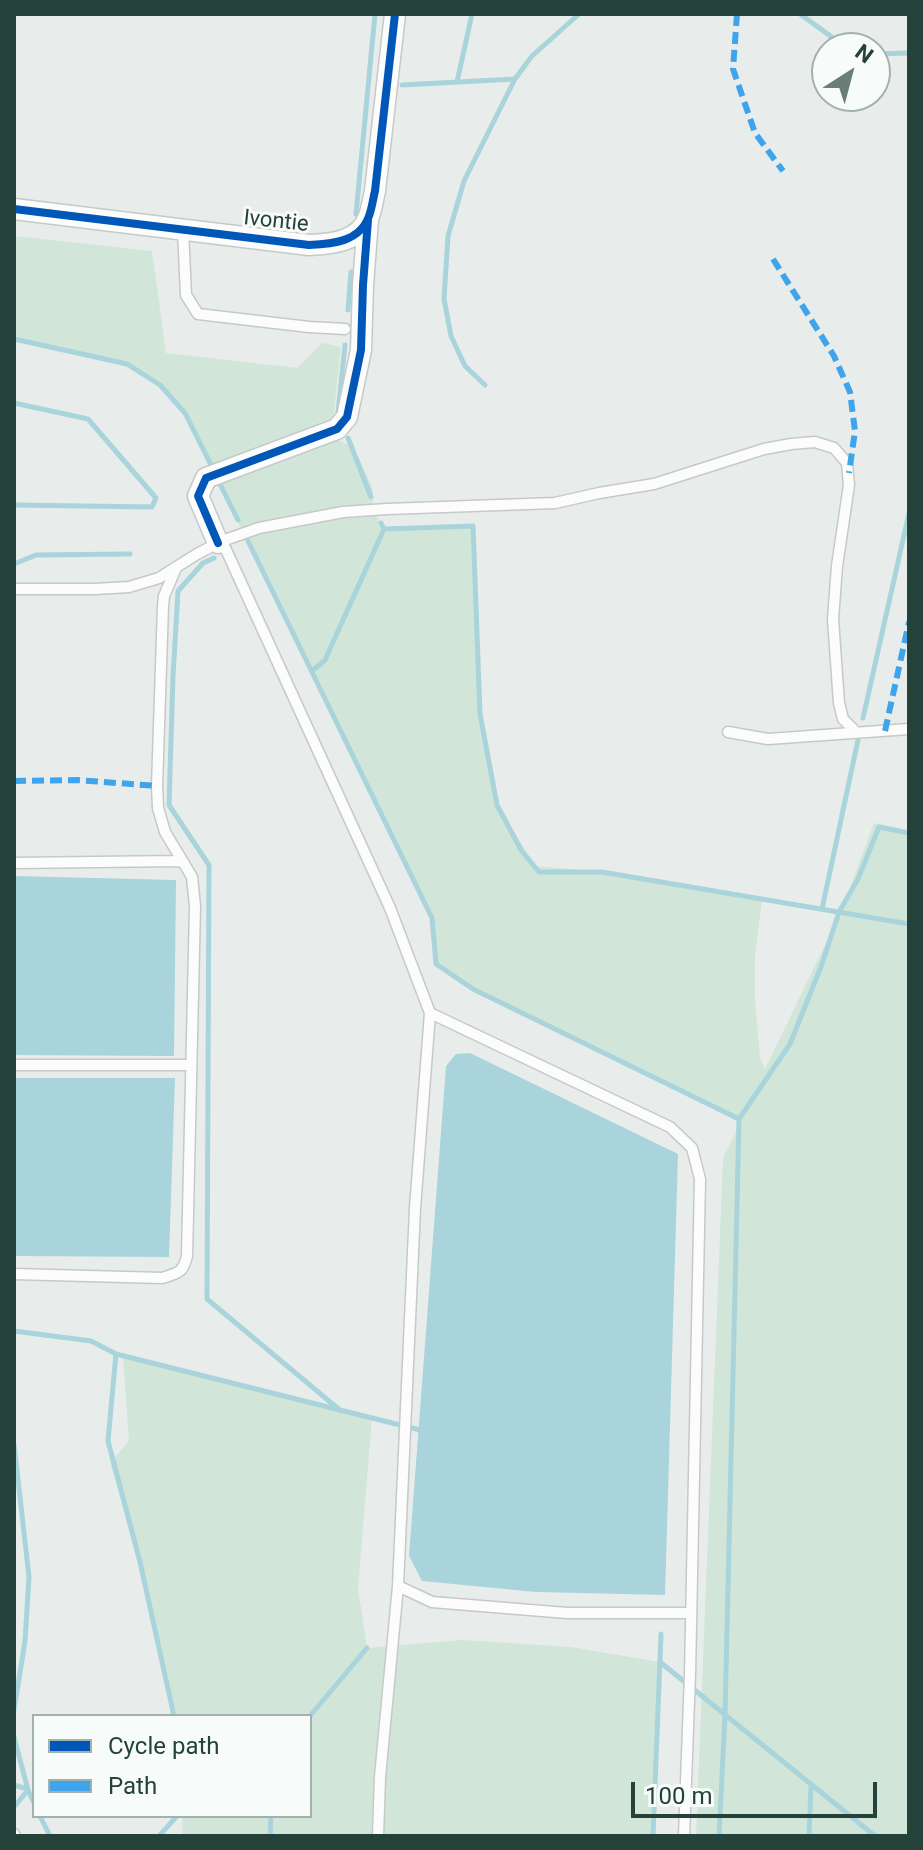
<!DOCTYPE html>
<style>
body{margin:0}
#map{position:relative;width:923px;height:1850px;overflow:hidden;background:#e8edeb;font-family:Roboto,sans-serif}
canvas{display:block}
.frame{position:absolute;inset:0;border:16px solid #24423a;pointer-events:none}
.legend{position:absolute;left:32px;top:1714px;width:280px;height:104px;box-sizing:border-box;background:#f7fbf9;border:2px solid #a3b1ad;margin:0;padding:10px 14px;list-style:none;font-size:24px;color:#24423a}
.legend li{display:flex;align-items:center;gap:16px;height:40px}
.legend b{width:40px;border:2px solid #a3b1ad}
.north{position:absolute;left:811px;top:32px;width:80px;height:80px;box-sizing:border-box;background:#f7fbf9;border:2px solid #a3b1ad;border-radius:50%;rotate:36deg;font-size:22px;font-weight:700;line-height:32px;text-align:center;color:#24423a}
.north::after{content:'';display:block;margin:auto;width:28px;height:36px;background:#697e78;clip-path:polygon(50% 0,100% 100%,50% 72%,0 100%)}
.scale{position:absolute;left:631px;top:1782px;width:246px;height:36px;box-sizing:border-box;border:4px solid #24423a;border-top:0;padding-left:10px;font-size:24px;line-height:28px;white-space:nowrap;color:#24423a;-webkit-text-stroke:6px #f7fbf9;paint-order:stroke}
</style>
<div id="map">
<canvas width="923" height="1850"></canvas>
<div class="frame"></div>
<ul class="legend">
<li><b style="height:10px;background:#0057b8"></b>Cycle path</li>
<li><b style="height:10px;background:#3ea4ec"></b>Path</li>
</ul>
<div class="north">N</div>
<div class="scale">100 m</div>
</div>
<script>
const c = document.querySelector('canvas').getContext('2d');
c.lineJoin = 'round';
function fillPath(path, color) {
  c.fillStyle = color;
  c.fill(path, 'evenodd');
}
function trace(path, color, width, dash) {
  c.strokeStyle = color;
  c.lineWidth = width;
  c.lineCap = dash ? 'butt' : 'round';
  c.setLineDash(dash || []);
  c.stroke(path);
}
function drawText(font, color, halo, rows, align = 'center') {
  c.font = font + ' Roboto,sans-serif';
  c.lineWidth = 6;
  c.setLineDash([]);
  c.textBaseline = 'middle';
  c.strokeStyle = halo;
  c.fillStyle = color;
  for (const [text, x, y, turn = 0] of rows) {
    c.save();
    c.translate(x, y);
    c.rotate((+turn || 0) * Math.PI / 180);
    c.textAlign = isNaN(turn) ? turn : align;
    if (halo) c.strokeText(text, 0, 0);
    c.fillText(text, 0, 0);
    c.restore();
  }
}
const green = new Path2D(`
 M 14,236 L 152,251 L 166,353 L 297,368 L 322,343 L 341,347 L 331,438 L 353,446 L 373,489 L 372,507 L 383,529 L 473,526 L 480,714 L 498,805 L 535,866 L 602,872 L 762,899 L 755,956 L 755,1000 L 760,1058 L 765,1069 L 841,912 L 874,823 L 909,831 L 909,1836 L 696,1836 L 723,1158 L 739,1126 L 739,1119 L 473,989 L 436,964 L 432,918 L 185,413 L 160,385 L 127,364 L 14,339 Z
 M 123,1356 L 372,1419 L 358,1588 L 367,1648 L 462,1640 L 571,1647 L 660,1662 L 653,1836 L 183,1836 L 182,1816 L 310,1816 L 310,1716 L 174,1716 L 140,1562 L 110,1463 L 129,1441 Z`);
const water = new Path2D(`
 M 14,876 L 176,880 L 174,1056 L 14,1055 Z
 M 470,1053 L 678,1154 L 665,1595 L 536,1592 L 422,1581 L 409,1556 L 446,1066 L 456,1054 Z
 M 14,1078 L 175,1078 L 169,1257 L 14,1256 Z`);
const stream = new Path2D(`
 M 800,14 L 847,48
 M 875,54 L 909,53
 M 457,82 L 472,14
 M 402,85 L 515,79
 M 356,214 L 375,14
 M 348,310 L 351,272
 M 14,339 L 127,364 L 160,385 L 185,413 L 213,469
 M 485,385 L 465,366 L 451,336 L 444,299 L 448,236 L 464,181 L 515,79 L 532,56 L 579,14
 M 14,403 L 88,419 L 156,498 L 152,507 L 14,505
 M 338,412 L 345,345
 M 348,438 L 371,497
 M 217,478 L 238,520
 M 384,529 L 473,526 L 480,714 L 497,805 L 521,850 L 539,872 L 602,872 L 909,924
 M 248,541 L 432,918 L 436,964 L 473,989 L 739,1119
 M 214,558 L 203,563 L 178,591 L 173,676 L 169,805 L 209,865 L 207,1299 L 341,1411
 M 14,564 L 36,555 L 130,554
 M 312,671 L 325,660 L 384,529 L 381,523
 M 863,718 L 909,513
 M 822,909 L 858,740
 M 14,1331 L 91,1341 L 116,1354 L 424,1431
 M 116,1354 L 108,1441 L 140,1562 L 174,1716
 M 14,1444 L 29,1577 L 25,1641 L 14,1710
 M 660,1662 L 875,1836
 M 310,1716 L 367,1648
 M 14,1737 L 28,1790 L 34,1803
 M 14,1785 L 27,1789
 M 14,1807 L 28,1790
 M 40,1816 L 50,1836
 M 159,1836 L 177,1816
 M 270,1836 L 271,1816
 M 653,1836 L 661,1634
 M 719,1836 L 725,1715 L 739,1119 L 790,1044 L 822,964 L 839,912 L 858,879 L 879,827 L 909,833
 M 809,1836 L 811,1786`);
const lane = new Path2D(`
 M 183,230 L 186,295 L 198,314 L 309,327 L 345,329
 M 222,541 L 390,908 L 430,1013 L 415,1208 L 398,1586 L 380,1777 L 378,1836
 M 14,589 L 95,589 L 129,587 L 159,578 L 197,554 L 222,541 L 259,528 L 343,512 L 387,509 L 555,503 L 599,493 L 654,484 L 764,449 L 791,444 L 815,442 L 834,448 L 847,463 L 849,485 L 837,566 L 833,619 L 839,703 L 843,719 L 856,732
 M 728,732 L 768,739 L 909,729
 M 14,863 L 178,861 L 184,863
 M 430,1013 L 670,1127 L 692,1148 L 700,1179 L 690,1674 L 684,1836
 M 14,1065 L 191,1065
 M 14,1274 L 162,1278 C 178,1273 183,1273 187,1256 L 195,906 L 192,877 L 165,832 L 158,808 L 157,786 L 163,606 L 164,596 L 176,568
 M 398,1586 L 432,1602 L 567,1613 L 691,1613
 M 14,1834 L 15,1836`);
const street = new Path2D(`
 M 14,209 L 309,245 C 332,244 360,242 369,216 C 372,208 373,199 375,191 L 395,14
 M 218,543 L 198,496 L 206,478 L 337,429 L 347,417 L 361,350 L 363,285 L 368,220`);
const quiet = new Path2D(`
 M 737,14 L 733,69 L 755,133 L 783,171
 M 773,259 L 834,356 L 850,392 L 855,431 L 849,473
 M 885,731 L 909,622
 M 14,781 L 77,780 L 157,786`);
const cycleway = new Path2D(`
 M 14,209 L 309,245 C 332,244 360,242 369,216 C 372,208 373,199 375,191 L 395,14
 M 218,543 L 198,496 L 206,478 L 337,429 L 347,417 L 361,350 L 363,285 L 368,220`);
const streetNames = [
 ["Ivontie",276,222,6]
];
fillPath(green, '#d1e6d8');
fillPath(water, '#a9d4db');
trace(stream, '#a9d4db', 5);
trace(lane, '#c5cac8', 13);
trace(street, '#c5cac8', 23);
trace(lane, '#fcfcfc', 10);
trace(street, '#fcfcfc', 20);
trace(quiet, '#3ea4ec', 6, [12, 6]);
trace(cycleway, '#0057b8', 8);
drawText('22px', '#24423a', '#f7fbf9', streetNames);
</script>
